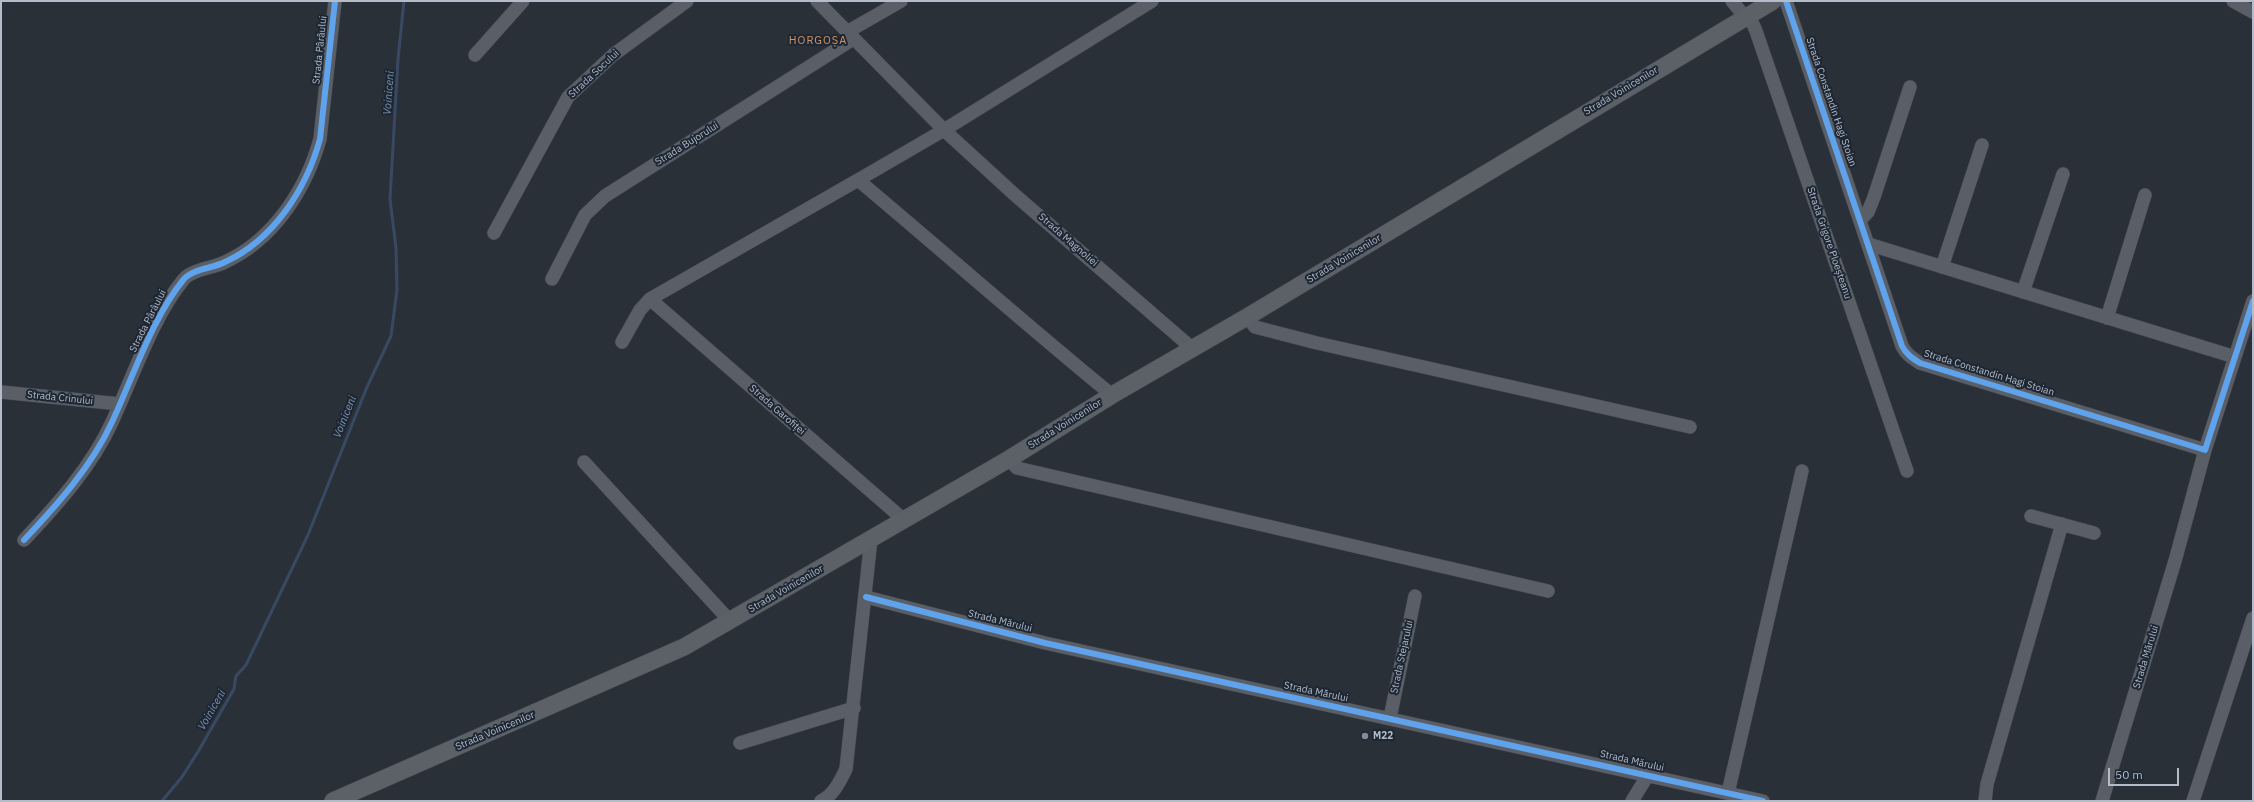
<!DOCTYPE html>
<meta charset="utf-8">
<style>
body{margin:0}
#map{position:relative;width:2254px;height:802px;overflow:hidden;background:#2a3038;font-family:"IBM Plex Sans",sans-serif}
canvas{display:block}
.frame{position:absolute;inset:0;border:2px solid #b4bcc9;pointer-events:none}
.scale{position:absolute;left:2108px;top:768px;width:71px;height:18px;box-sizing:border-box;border:2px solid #b4bcc9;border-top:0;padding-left:5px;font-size:12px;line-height:14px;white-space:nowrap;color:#b4bcc9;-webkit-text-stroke:3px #1d2633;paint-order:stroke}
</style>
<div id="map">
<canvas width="2254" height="802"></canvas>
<div class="frame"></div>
<div class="scale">50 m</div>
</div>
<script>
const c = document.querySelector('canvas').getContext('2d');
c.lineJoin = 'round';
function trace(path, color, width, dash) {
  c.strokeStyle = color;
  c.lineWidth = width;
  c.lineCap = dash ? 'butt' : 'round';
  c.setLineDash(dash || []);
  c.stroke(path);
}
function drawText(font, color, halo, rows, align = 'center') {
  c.font = font + ' "IBM Plex Sans",sans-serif';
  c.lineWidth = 4;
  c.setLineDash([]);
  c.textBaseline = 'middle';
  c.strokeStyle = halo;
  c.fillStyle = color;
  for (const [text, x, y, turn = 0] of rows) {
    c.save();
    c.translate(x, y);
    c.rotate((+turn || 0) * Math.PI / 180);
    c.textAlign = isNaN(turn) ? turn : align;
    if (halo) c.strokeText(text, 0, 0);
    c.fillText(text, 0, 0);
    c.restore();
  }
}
const stream = new Path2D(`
 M 162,801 L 182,777 L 199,750 L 234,689 L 236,676 L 246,665 L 308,535 L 367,387 L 391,336 L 397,290 L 396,248 L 390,199 L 398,59 L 404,1`);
const minor = new Path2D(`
 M 817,1 L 944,130 L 1015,195 L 1193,349
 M 1732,1 L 1745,17
 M 1786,1 L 1902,346 C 1906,354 1912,358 1920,363 L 2205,450 L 2253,301
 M 2233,1 L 2253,12
 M 1749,15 L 1756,31 L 1907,471
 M 847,32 L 901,1
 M 475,55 L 523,1
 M 858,180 L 944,130 L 1152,1
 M 1860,220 L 1868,212 L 1874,197 L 1910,87
 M 494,233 L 568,97 L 613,55 L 687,1
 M 1868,244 L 2235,357
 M 1942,267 L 1982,145
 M 552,279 L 585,215 L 605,196 L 853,39
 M 2023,292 L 2063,174
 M 650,299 L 904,520
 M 1247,317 L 1255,327 L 1317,343 L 1690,427
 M 2107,318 L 2145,195
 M 622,342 L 640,310 L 650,299 L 858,180 C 943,251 1026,325 1112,395
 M 1,392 L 120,404
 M 1009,459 L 1017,468 L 1548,591
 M 584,462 L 730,621
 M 2031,516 L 2094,533
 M 24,540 C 57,505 92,466 112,422 C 133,377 153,316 184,279 C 192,269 214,268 225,262 C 273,240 306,190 320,139 L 335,1
 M 866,597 L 1045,643 L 1763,801
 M 1390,718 L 1415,596
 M 740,743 L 854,708
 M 1728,793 L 1802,471
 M 821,801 C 834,795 840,781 846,769 L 871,539
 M 1632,801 L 1648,775
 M 1985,801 L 1987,784 L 2062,524
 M 2102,801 L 2175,561 L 2205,450
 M 2193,801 L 2253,618`);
const major = new Path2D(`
 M 333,801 L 684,647 L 1009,459 L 1112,395 L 1247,317 L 1773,1`);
const cycleway = new Path2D(`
 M 1786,1 L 1902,346 C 1906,354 1912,358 1920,363 L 2205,450 L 2253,301
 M 24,540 C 57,505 92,466 112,422 C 133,377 153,316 184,279 C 192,269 214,268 225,262 C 273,240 306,190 320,139 L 335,1
 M 866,597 L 1045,643 L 1763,801`);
const markers = [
 [1365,736,4,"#848b96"]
];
const streetNames = [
 ["Strada Pârâului",320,50,-84],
 ["Strada Socului",594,74,-43],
 ["Strada Voinicenilor",1621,91,-31],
 ["Strada Constandin Hagi Stoian",1831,102,71],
 ["Strada Bujorului",687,144,-32],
 ["Strada Magnoliei",1068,240,41],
 ["Strada Grigore Ploeșteanu",1829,243,71],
 ["Strada Voinicenilor",1344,259,-31],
 ["Strada Pârâului",148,321,-63],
 ["Strada Constandin Hagi Stoian",1989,373,17],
 ["Strada Crinului",60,398,6],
 ["Strada Garofiței",777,410,41],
 ["Strada Voinicenilor",1065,424,-32],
 ["Strada Voinicenilor",786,589,-30],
 ["Strada Mărului",1000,621,14],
 ["Strada Stejarului",1402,657,-78],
 ["Strada Mărului",2146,657,-73],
 ["Strada Mărului",1316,692,12],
 ["Strada Voinicenilor",495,731,-23],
 ["Strada Mărului",1632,761,13]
];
const poiNames = [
 ["M22",1373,736]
];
const neighbourhoodNames = [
 ["HORGOȘA",818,41]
];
const waterNames = [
 ["Voiniceni",389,93,-86],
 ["Voiniceni",345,417,-68],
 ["Voiniceni",212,710,-60]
];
trace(stream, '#384963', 3);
trace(minor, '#484c53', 14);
trace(major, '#484c55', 18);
trace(minor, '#5a5e66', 13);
trace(major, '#5c6168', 17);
trace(cycleway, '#60a3ed', 6);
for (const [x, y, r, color] of markers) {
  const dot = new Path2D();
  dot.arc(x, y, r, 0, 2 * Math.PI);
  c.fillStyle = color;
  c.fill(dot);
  trace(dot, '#1d2633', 1.5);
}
drawText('10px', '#b4bcc9', '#1d2633', streetNames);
drawText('bold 10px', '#b4bcc9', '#1d2633', poiNames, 'left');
c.letterSpacing = '1px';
drawText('11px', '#d59563', '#1d2633', neighbourhoodNames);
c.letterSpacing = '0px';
drawText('italic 11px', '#7c92b1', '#1d2633', waterNames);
</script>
